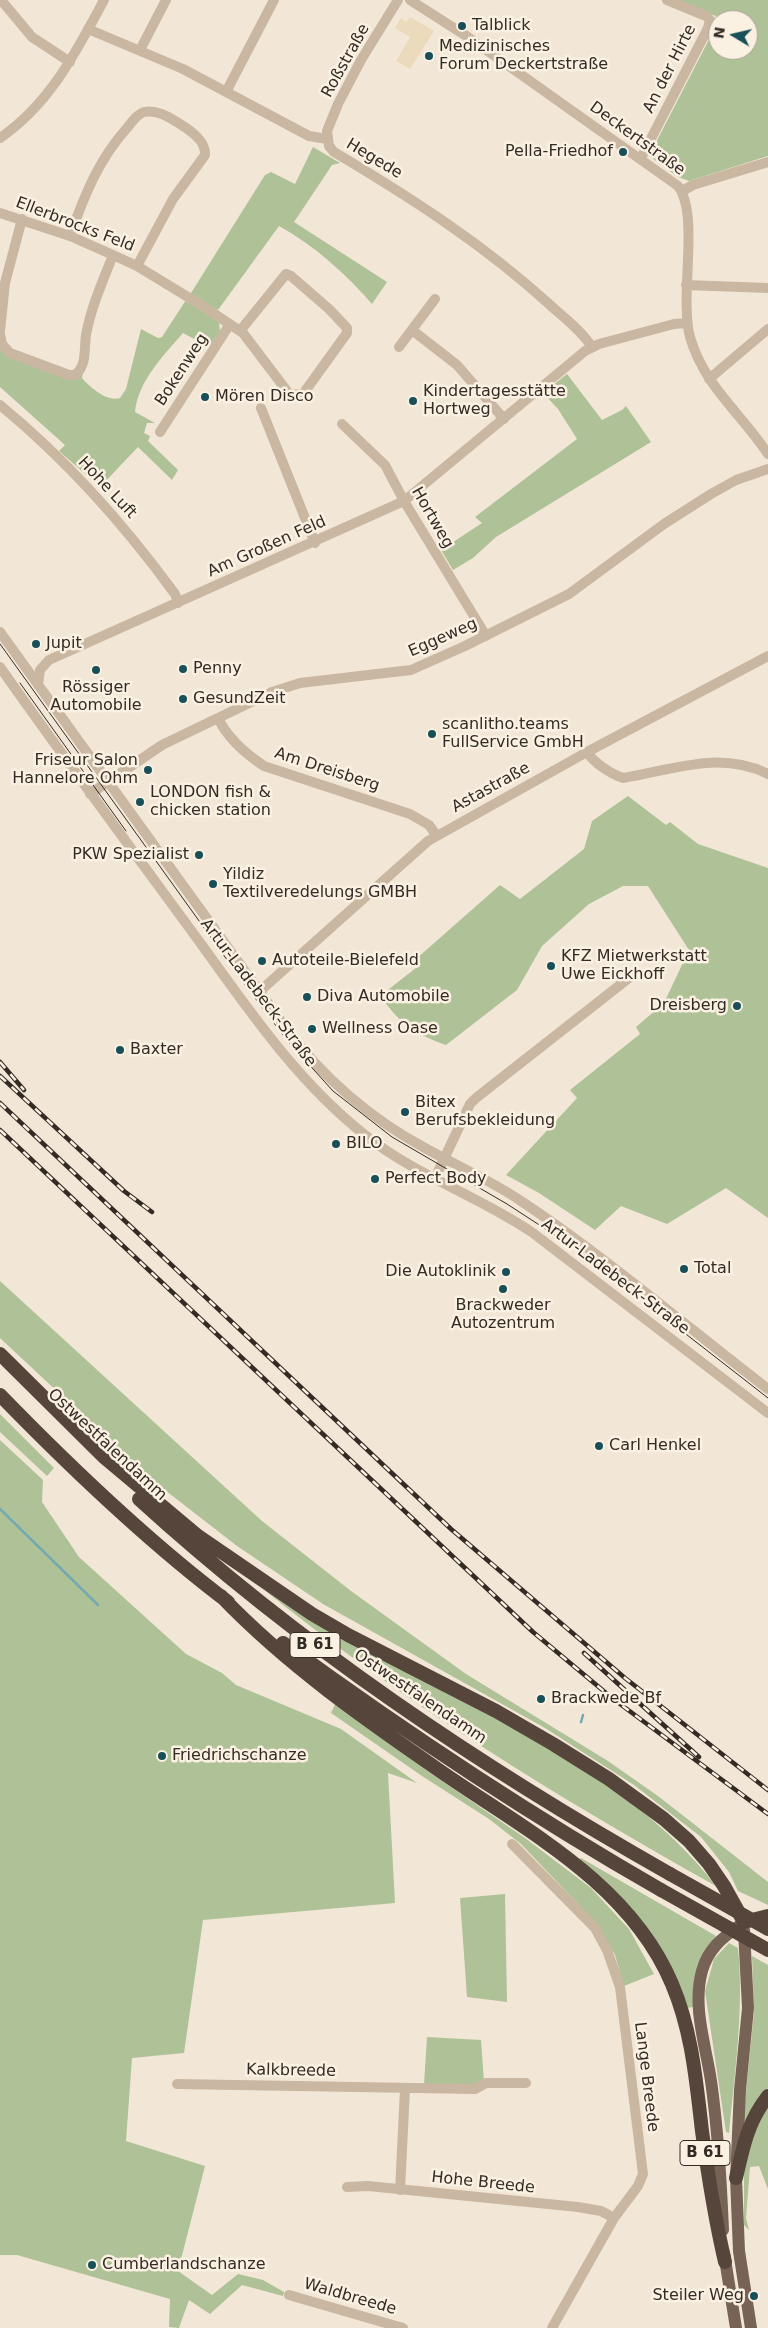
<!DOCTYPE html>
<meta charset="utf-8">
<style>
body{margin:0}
#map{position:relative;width:768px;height:2328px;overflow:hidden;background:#f2e7d6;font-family:"DejaVu Sans",sans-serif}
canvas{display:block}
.north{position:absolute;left:708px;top:10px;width:50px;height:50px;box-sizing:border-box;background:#faf1e2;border:1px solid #aba296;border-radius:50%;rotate:279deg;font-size:14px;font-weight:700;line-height:20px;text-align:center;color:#342b25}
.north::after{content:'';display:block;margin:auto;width:18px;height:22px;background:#184f58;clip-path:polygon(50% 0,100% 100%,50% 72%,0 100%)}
</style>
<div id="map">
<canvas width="768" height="2328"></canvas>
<div class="north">N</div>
</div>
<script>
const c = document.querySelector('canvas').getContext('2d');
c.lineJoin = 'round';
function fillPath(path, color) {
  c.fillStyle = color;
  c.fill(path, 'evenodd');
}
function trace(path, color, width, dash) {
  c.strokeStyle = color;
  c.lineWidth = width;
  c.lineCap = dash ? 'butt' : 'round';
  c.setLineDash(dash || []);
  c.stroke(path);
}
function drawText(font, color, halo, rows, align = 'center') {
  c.font = font + ' "DejaVu Sans",sans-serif';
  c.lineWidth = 5;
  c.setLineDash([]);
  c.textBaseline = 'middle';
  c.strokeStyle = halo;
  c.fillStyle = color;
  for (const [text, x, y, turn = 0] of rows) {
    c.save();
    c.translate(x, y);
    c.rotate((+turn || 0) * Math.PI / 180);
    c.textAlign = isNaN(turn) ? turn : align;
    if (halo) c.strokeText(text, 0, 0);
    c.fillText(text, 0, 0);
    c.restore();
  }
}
const green = new Path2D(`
 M 678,0 L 768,0 L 768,156 L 689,181 L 678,177 L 649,156 L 718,22 L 718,50 L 748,50 L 748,20 L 719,20 L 720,18 Z
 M 313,147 L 340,163 L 332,165 L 294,222 L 387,282 L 372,304 C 345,273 315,246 279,226 L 218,310 L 192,296 L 191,293 L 265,175 L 271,172 L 295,184 Z
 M 186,300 L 219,322 L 220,331 L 209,347 L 183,333 C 164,355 138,381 135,412 L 155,423 L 147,423 L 144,433 L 150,436 L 148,441 L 178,470 L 172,480 L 138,447 L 100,487 L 59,451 L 65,445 L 0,387 L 0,346 L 44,368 L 83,373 L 82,378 C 91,388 107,402 120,398 L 126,389 L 141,329 L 158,338 L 162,337 Z
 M 567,374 L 602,420 L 622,410 L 626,406 L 651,442 L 496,537 L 473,558 L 453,570 L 441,550 L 482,523 L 475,517 L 577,439 L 558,409 L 543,393 Z
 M 628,796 L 666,825 L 670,822 L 698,844 L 768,868 L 768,1218 L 726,1188 L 667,1224 L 621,1206 L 595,1230 L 539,1193 L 506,1175 L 577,1098 L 570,1090 L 640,1034 L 636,1027 L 664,1003 L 689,950 L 648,886 L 623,886 L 589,904 L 542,946 L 517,990 L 446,1045 C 411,1032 403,1026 380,996 L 421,964 L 416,959 L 500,885 L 520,899 L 584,849 L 592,821 Z
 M 0,1281 L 262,1521 L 351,1591 L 466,1674 L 608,1761 L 658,1796 L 768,1882 L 768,1905 L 738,1891 L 729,1872 L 701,1837 L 634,1785 L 545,1728 L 323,1604 L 237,1546 L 152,1480 L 0,1338 Z
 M 0,1414 L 54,1468 L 47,1476 L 0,1432 Z
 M 0,1440 L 43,1480 L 42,1502 L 79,1557 L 186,1654 L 222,1673 L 236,1685 L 341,1729 L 417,1783 L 388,1773 L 395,1903 L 203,1920 L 184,2053 L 132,2058 L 126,2141 L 205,2166 L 178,2271 L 212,2295 L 238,2274 L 263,2280 L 284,2292 L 283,2296 L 242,2285 L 210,2314 L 189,2300 L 179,2328 L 169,2327 L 170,2299 L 17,2255 L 0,2255 Z
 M 263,1589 C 349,1642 440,1685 528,1736 C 598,1776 666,1821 716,1886 C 558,1798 403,1702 263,1589 Z
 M 335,1704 L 426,1770 L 525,1838 L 591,1888 L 629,1929 L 654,1974 L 624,1986 L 615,1955 L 598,1925 L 521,1844 L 489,1819 L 422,1776 L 331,1713 Z
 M 581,1858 L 716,1936 L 707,1950 L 693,2007 L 687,2008 L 680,1990 L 579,1859 Z
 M 505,1894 L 507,2002 L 467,1997 L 460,1898 Z
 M 729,1943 L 738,1948 C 744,2009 735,2071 729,2133 L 726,2132 L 705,1991 L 714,1959 Z
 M 752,1956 L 768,1965 L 768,2088 L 745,2124 L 743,2122 L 754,2012 Z
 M 427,2037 L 481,2040 L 484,2082 L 475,2086 L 424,2085 Z
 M 768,2100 L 768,2189 L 759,2166 L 750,2167 L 746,2218 L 749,2230 L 744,2225 L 744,2153 Z`);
const plaza = new Path2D(`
 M 410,17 L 434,31 L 410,69 L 396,61 L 410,37 L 395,28 L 401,18 L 406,22 Z`);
const stream = new Path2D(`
 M 0,1509 L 98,1605
 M 581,1722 L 583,1715`);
const minor = new Path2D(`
 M 1,0 L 32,37 L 70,62
 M 398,0 L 361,60 L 338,104 L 327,131 L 329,146 L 334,152 C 410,197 483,244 549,304 C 563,317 581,330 592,347
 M 410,0 L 468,37 L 678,186 C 700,215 679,296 690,337 C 704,386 741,413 768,454
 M 88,29 L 183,69 L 309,136 L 327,139
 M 140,50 L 166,0
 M 226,92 L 274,0
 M 0,138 C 50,104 76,52 104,0
 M 641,158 L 708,28 L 710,20 L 706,16 L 667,0
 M 682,191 L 693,185 L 768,162
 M 0,213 L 70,236 L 113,255 L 137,266 L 201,305 L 243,333 L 290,395 L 303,394 L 347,333 L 347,328 L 329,309 L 291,276 L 286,274 L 240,331
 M 70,236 C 84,196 99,159 127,128 C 132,122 137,114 144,112 C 157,109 170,118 180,124 C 191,131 206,141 205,155 L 173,199 L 137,266
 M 686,285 L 768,288
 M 412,330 L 457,365 L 504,419
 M 0,331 L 5,283 L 22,219
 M 0,334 L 2,344 L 10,353 L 69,375 L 75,375 C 87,366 84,349 86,335 C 91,307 103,281 113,255
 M 399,347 L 435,299
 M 709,379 L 768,329
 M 0,405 C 67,460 124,524 175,594 L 178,603
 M 261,408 L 315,543
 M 342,424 L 385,465 L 404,501 L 486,636
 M 160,432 L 230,324
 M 0,632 L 286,1028 C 322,1077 371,1119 425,1148 C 457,1166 490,1180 521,1201 C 607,1258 686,1326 768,1389
 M 0,667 C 64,758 130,847 196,937 C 247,1007 296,1081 365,1135 C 416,1176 479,1196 533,1233 L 768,1413
 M 38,684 L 40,670 L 49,660 L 404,501 L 585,351 L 599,344 L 674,324 L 687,323
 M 218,718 C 227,737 246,754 264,766 L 410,814 L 429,825 L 437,836
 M 587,752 C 594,763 611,774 623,778 C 672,770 720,750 768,774
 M 90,794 L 162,745 L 272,692 L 300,683 L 411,670 L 465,646 L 569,594 L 664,524 L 711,494 L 736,480 L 768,469
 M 260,991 L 428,841 L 587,752 L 768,656
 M 435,1178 L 470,1104 L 476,1098 L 634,974
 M 512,1844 L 595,1928 L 607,1950 L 620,1987 L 643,2174 L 638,2186 L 614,2218 L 552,2328
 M 177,2084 L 475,2089 L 486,2083 L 526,2083
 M 347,2187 L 368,2186 L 578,2207 L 601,2211 L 614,2218
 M 400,2190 L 405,2089
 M 289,2295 L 403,2328`);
const major = new Path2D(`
 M 744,1930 L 748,2008 L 740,2090 L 736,2178 L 739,2251 L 751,2328
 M 723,2230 C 721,2181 718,2130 711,2081 C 706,2046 692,2007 702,1971 C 708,1949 722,1938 740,1925
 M 724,2253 L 736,2328`);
const highway = new Path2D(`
 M 0,1354 L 105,1458 L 198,1536 L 312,1614 L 348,1635 L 496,1711 L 553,1744 L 609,1779 L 664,1819 L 689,1841 L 709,1864 L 724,1886 L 744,1922 L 768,1916
 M 0,1395 C 71,1468 146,1540 228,1602
 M 139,1499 C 300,1646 481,1767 670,1874
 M 221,1596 C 287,1665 365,1719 443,1773 C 527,1831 630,1884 672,1984 C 692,2031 696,2080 702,2131 C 708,2175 715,2219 725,2262
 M 283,1643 C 405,1732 530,1815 661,1890
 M 736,2178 C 743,2147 748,2121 768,2096`);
const tram = new Path2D(`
 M 0,644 L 243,982 L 286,1039 L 333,1091 L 392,1137 L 507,1204 L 578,1250 L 768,1398
 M 20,683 L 126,831`);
const rail = new Path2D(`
 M 0,1062 L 24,1090
 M 0,1076 L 124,1191 L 152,1212
 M 0,1103 L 451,1529 L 625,1678 L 768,1790
 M 0,1130 L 533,1632 L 612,1698 L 768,1814
 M 584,1653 L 699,1757`);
const highwayBridge = new Path2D(`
 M 670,1874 L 768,1929
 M 661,1890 L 768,1950`);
const markers = [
 [462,26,5,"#184f58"],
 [429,56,5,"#184f58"],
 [623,152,5,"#184f58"],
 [205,397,5,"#184f58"],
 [413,401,5,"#184f58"],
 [36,644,5,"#184f58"],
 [183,669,5,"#184f58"],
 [96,670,5,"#184f58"],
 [183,699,5,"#184f58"],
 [432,734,5,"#184f58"],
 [148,770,5,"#184f58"],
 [140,802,5,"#184f58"],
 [199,855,5,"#184f58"],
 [213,884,5,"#184f58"],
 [262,961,5,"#184f58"],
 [551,966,5,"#184f58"],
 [307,997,5,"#184f58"],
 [737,1006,5,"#184f58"],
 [312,1029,5,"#184f58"],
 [120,1050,5,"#184f58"],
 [405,1112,5,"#184f58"],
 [336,1144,5,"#184f58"],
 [375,1179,5,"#184f58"],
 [684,1269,5,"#184f58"],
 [506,1272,5,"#184f58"],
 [503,1289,5,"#184f58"],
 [599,1446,5,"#184f58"],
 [541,1699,5,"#184f58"],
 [162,1756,5,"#184f58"],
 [92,2265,5,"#184f58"],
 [754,2296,5,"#184f58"]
];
const shields = [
 [315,1645,50],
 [705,2153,50]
];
const shieldNames = [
 ["B 61",315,1645],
 ["B 61",705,2153]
];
const poiNames = [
 ["Talblick",472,26],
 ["Medizinisches",439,47],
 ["Forum Deckertstraße",439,65],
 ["Pella-Friedhof",613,152,"right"],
 ["Kindertagesstätte",423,392],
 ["Hortweg",423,410],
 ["Mören Disco",215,397],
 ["Jupit",46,644],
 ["Penny",193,669],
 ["Rössiger",96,688,"center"],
 ["Automobile",96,706,"center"],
 ["GesundZeit",193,699],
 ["scanlitho.teams",442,725],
 ["FullService GmbH",442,743],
 ["Friseur Salon",138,761,"right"],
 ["Hannelore Ohm",138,779,"right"],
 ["LONDON fish &",150,793],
 ["chicken station",150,811],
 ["PKW Spezialist",189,855,"right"],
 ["Yildiz",223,875],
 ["Textilveredelungs GMBH",223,893],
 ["KFZ Mietwerkstatt",561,957],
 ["Uwe Eickhoff",561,975],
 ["Autoteile-Bielefeld",272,961],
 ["Diva Automobile",317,997],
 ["Dreisberg",727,1006,"right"],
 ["Wellness Oase",322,1029],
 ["Baxter",130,1050],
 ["Bitex",415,1103],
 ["Berufsbekleidung",415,1121],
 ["BILO",346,1144],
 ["Perfect Body",385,1179],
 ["Total",694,1269],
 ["Die Autoklinik",496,1272,"right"],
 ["Brackweder",503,1306,"center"],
 ["Autozentrum",503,1324,"center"],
 ["Carl Henkel",609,1446],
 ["Brackwede Bf",551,1699],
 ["Friedrichschanze",172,1756],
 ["Cumberlandschanze",102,2265],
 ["Steiler Weg",744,2296,"right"]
];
const streetNames = [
 ["Roßstraße",346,61,-61],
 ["An der Hirte",670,69,-63],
 ["Deckertstraße",637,139,36],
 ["Hegede",374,159,31],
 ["Ellerbrocks Feld",75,225,21],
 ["Bokenweg",182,370,-57],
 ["Hohe Luft",107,488,47],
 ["Hortweg",432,518,60],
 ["Am Großen Feld",267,547,-24],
 ["Eggeweg",443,638,-24],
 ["Am Dreisberg",327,770,18],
 ["Astastraße",491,788,-29],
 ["Artur-Ladebeck-Straße",258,993,53],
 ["Artur-Ladebeck-Straße",615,1277,37],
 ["Ostwestfalendamm",107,1445,43],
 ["Ostwestfalendamm",420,1697,34],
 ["Kalkbreede",291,2071,1],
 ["Lange Breede",646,2077,83],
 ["Hohe Breede",483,2183,6],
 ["Waldbreede",350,2297,16]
];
fillPath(green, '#afc196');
fillPath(plaza, '#ebdabc');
trace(stream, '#73a9b1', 2.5);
trace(minor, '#cab7a2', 10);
trace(major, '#776355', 12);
trace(highway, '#56453b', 14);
trace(tram, '#342b25', 1);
trace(rail, '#342b25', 4.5);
trace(rail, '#faf1e2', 2.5, [8]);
trace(highwayBridge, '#56453b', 14);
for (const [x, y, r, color] of markers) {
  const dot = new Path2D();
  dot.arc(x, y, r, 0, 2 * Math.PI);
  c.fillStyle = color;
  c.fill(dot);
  trace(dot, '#faf1e2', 2);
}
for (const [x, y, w] of shields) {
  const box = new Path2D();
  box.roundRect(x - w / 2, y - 12.5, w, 25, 4);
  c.fillStyle = '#faf1e2';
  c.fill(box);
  trace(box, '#342b25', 1);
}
drawText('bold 15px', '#342b25', null, shieldNames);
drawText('16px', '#342b25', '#faf1e2', poiNames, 'left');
drawText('16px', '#342b25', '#faf1e2', streetNames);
</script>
